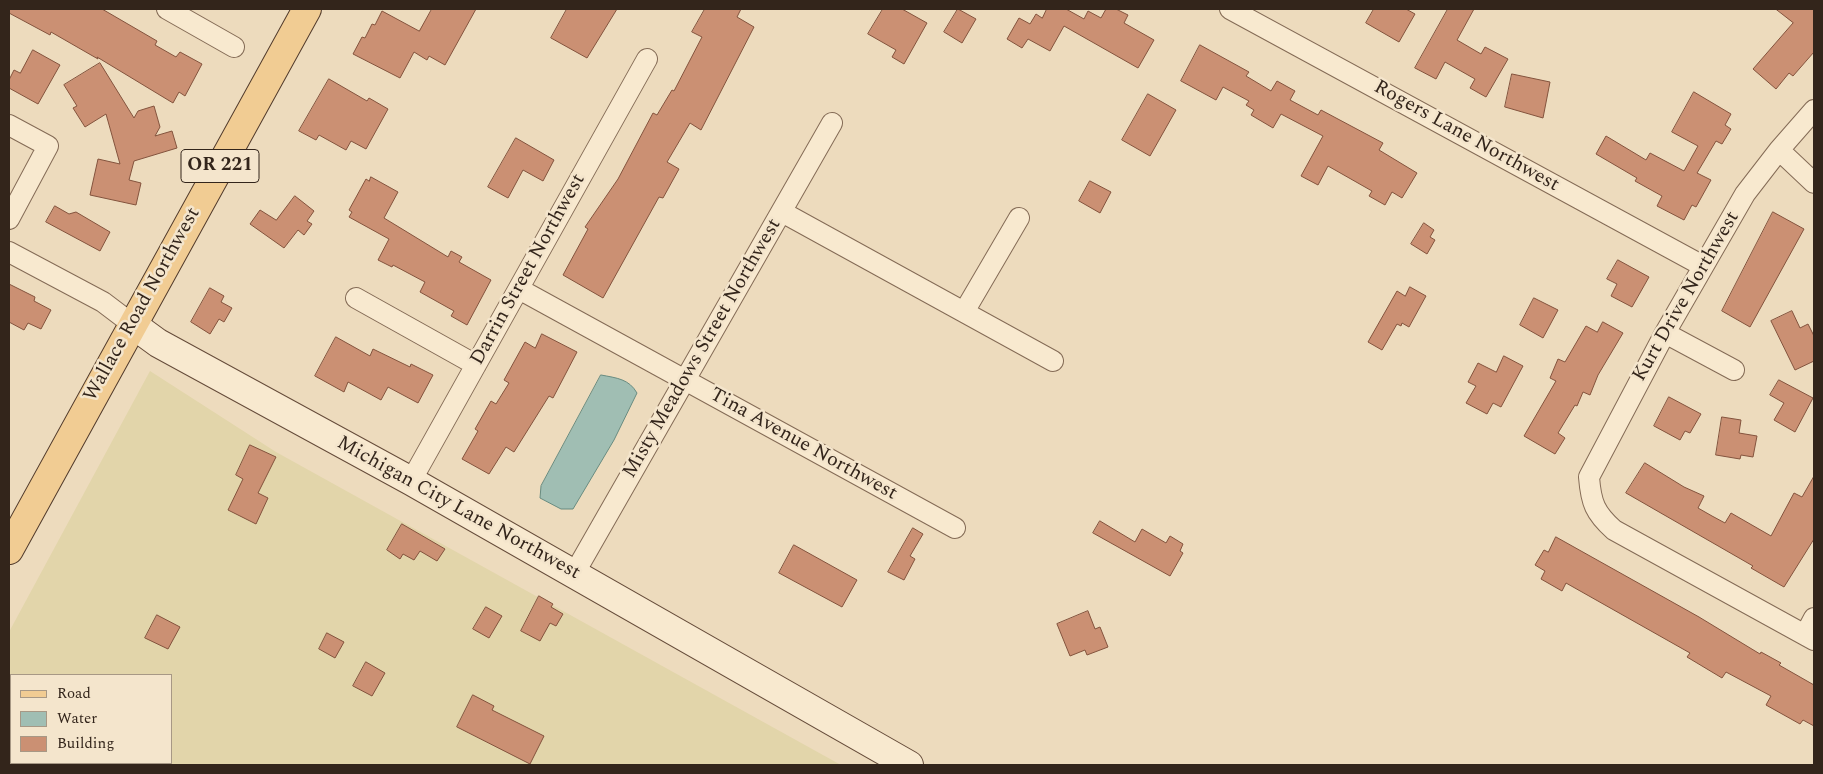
<!DOCTYPE html>
<style>
body{margin:0}
#map{position:relative;width:1823px;height:774px;overflow:hidden;background:#eddbbd;font-family:Spectral,serif}
canvas{display:block}
.frame{position:absolute;inset:0;border:10px solid #33251b;pointer-events:none}
.legend{position:absolute;left:10px;top:674px;width:162px;height:90px;box-sizing:border-box;background:#f4e5cc;border:1px solid #a79885;margin:0;padding:6px 9px;list-style:none;font-size:15px;color:#33251b}
.legend li{display:flex;align-items:center;gap:10px;height:25px}
.legend b{width:25px;border:1px solid #a79885}
</style>
<div id="map">
<canvas width="1823" height="774"></canvas>
<div class="frame"></div>
<ul class="legend">
<li><b style="height:6px;background:#f1cc93"></b>Road</li>
<li><b style="height:14px;background:#a0beb3"></b>Water</li>
<li><b style="height:14px;background:#cb9073"></b>Building</li>
</ul>
</div>
<script>
const c = document.querySelector('canvas').getContext('2d');
c.lineJoin = 'round';
function fillPath(path, color) {
  c.fillStyle = color;
  c.fill(path, 'evenodd');
}
function trace(path, color, width, dash) {
  c.strokeStyle = color;
  c.lineWidth = width;
  c.lineCap = dash ? 'butt' : 'round';
  c.setLineDash(dash || []);
  c.stroke(path);
}
function drawText(font, color, halo, rows, align = 'center') {
  c.font = font + ' Spectral,serif';
  c.lineWidth = 5;
  c.setLineDash([]);
  c.textBaseline = 'middle';
  c.strokeStyle = halo;
  c.fillStyle = color;
  for (const [text, x, y, turn = 0] of rows) {
    c.save();
    c.translate(x, y);
    c.rotate((+turn || 0) * Math.PI / 180);
    c.textAlign = isNaN(turn) ? turn : align;
    if (halo) c.strokeText(text, 0, 0);
    c.fillText(text, 0, 0);
    c.restore();
  }
}
const farmland = new Path2D(`
 M 150,371 L 276,452 L 841,765 L 9,765 L 9,632 ZM 11,675 L 171,675 L 171,763 L 11,763 Z`);
const water = new Path2D(`
 M 601,375 C 617,378 629,379 637,393 L 614,440 L 573,509 L 561,509 L 540,498 L 541,486 Z`);
const building = new Path2D(`
 M 9,9 L 102,9 L 157,41 L 155,45 L 176,57 L 180,52 L 202,64 L 185,96 L 179,92 L 173,103 L 97,57 L 98,59 L 51,32 L 50,35 L 9,13 Z
 M 432,9 L 476,9 L 445,65 L 429,56 L 427,60 L 414,52 L 400,78 L 353,54 L 362,37 L 365,38 L 372,24 L 375,25 L 382,11 L 419,31 Z
 M 567,9 L 617,9 L 587,58 L 551,38 Z
 M 705,9 L 741,9 L 737,17 L 754,27 L 701,130 L 690,123 L 667,162 L 679,169 L 663,198 L 659,197 L 603,298 L 563,275 L 588,229 L 585,227 L 618,179 L 653,113 L 657,115 L 672,90 L 674,91 L 702,37 L 692,32 Z
 M 883,9 L 902,9 L 927,23 L 904,64 L 892,57 L 896,50 L 868,34 Z
 M 958,9 L 976,19 L 962,43 L 944,32 Z
 M 1047,9 L 1066,9 L 1084,19 L 1088,11 L 1101,18 L 1106,9 L 1116,9 L 1128,15 L 1124,23 L 1154,40 L 1138,68 L 1064,26 L 1050,51 L 1028,39 L 1022,48 L 1007,39 L 1019,18 L 1030,24 L 1036,14 L 1042,18 Z
 M 1374,9 L 1406,9 L 1415,14 L 1399,42 L 1366,23 Z
 M 1448,9 L 1474,9 L 1457,40 L 1481,54 L 1485,47 L 1508,59 L 1486,97 L 1470,88 L 1475,79 L 1445,62 L 1436,79 L 1415,68 Z
 M 1776,9 L 1814,9 L 1814,52 L 1793,76 L 1789,73 L 1776,89 L 1753,69 L 1793,23 Z
 M 1200,45 L 1249,72 L 1246,76 L 1271,91 L 1277,81 L 1295,91 L 1290,100 L 1318,115 L 1321,110 L 1383,143 L 1379,150 L 1417,173 L 1402,198 L 1392,192 L 1385,205 L 1369,196 L 1372,191 L 1328,166 L 1318,185 L 1301,176 L 1323,136 L 1281,114 L 1273,128 L 1251,115 L 1254,110 L 1246,105 L 1249,101 L 1223,87 L 1216,100 L 1181,81 Z
 M 33,50 L 60,65 L 38,104 L 9,88 L 9,80 L 14,70 L 20,73 Z
 M 100,63 L 134,118 L 138,111 L 154,106 L 160,127 L 155,136 L 172,131 L 177,148 L 134,161 L 129,180 L 141,183 L 136,205 L 90,195 L 98,159 L 120,164 L 106,114 L 85,127 L 73,108 L 77,106 L 64,85 Z
 M 1512,74 L 1550,82 L 1543,118 L 1505,107 Z
 M 329,79 L 367,101 L 369,98 L 388,109 L 366,149 L 351,141 L 346,150 L 319,135 L 316,140 L 299,131 Z
 M 1694,92 L 1731,114 L 1725,125 L 1731,129 L 1722,144 L 1716,141 L 1697,173 L 1711,180 L 1696,207 L 1692,205 L 1684,220 L 1657,206 L 1662,196 L 1635,181 L 1637,178 L 1596,154 L 1606,136 L 1646,160 L 1650,153 L 1684,171 L 1698,146 L 1672,132 Z
 M 1148,94 L 1176,110 L 1150,156 L 1122,140 Z
 M 516,138 L 554,160 L 543,181 L 523,170 L 508,198 L 488,187 Z
 M 371,177 L 398,192 L 384,218 L 448,257 L 451,251 L 462,257 L 459,262 L 491,280 L 467,325 L 451,316 L 454,311 L 420,292 L 425,282 L 393,265 L 392,267 L 378,260 L 389,239 L 349,217 L 352,212 L 349,210 L 366,179 L 369,181 Z
 M 1090,181 L 1111,192 L 1100,213 L 1079,201 Z
 M 295,196 L 314,211 L 307,221 L 312,224 L 304,235 L 298,230 L 284,248 L 250,224 L 260,210 L 276,220 Z
 M 55,206 L 69,214 L 76,212 L 110,232 L 100,251 L 46,222 Z
 M 1773,212 L 1804,229 L 1750,327 L 1722,311 Z
 M 1424,223 L 1434,230 L 1430,237 L 1435,240 L 1427,254 L 1411,244 Z
 M 1618,260 L 1649,277 L 1632,307 L 1611,296 L 1617,284 L 1607,279 Z
 M 9,284 L 35,297 L 34,301 L 51,310 L 41,329 L 28,323 L 24,330 L 9,322 Z
 M 1410,287 L 1426,296 L 1409,327 L 1402,323 L 1401,326 L 1397,324 L 1382,350 L 1368,342 L 1397,291 L 1405,296 Z
 M 210,288 L 224,296 L 221,302 L 232,308 L 224,322 L 219,319 L 210,334 L 191,322 Z
 M 1534,298 L 1558,310 L 1543,338 L 1520,325 Z
 M 1792,311 L 1800,328 L 1808,324 L 1814,336 L 1814,361 L 1795,370 L 1771,321 Z
 M 1603,322 L 1623,333 L 1598,375 L 1590,395 L 1583,392 L 1577,406 L 1575,405 L 1558,433 L 1565,438 L 1555,454 L 1524,436 L 1556,381 L 1550,378 L 1558,359 L 1565,362 L 1586,326 L 1597,332 Z
 M 542,334 L 577,352 L 553,398 L 549,396 L 514,452 L 506,447 L 489,474 L 462,459 L 478,431 L 475,429 L 491,401 L 496,404 L 509,383 L 504,380 L 525,342 L 535,348 Z
 M 336,337 L 370,356 L 373,349 L 410,367 L 411,364 L 433,375 L 418,403 L 388,387 L 381,400 L 348,382 L 344,392 L 315,376 Z
 M 1504,356 L 1523,366 L 1501,407 L 1493,403 L 1487,414 L 1466,403 L 1476,386 L 1468,382 L 1478,363 L 1496,372 Z
 M 1779,380 L 1813,398 L 1795,432 L 1774,420 L 1784,403 L 1770,395 Z
 M 1669,397 L 1701,414 L 1690,433 L 1685,431 L 1680,440 L 1654,426 Z
 M 1722,417 L 1741,420 L 1739,433 L 1757,436 L 1753,457 L 1741,455 L 1740,459 L 1716,455 Z
 M 250,445 L 276,457 L 258,493 L 268,498 L 256,524 L 228,510 L 243,479 L 236,475 Z
 M 1645,463 L 1684,487 L 1704,496 L 1698,508 L 1712,516 L 1725,523 L 1731,513 L 1771,536 L 1794,493 L 1802,497 L 1814,476 L 1814,539 L 1784,587 L 1751,568 L 1753,566 L 1626,493 Z
 M 1100,521 L 1135,542 L 1142,529 L 1166,543 L 1170,536 L 1183,544 L 1180,551 L 1183,553 L 1170,576 L 1093,533 Z
 M 402,524 L 445,549 L 437,561 L 420,551 L 414,560 L 403,554 L 400,559 L 387,550 Z
 M 913,528 L 923,534 L 910,556 L 915,559 L 904,580 L 888,572 Z
 M 1556,537 L 1699,617 L 1760,654 L 1761,652 L 1781,663 L 1779,665 L 1814,685 L 1814,726 L 1803,720 L 1800,724 L 1766,705 L 1771,696 L 1726,672 L 1722,678 L 1687,657 L 1690,653 L 1566,583 L 1562,591 L 1541,579 L 1545,571 L 1535,565 L 1544,550 L 1548,552 Z
 M 794,545 L 857,580 L 842,607 L 779,573 Z
 M 539,596 L 553,604 L 551,607 L 563,614 L 556,626 L 550,623 L 540,641 L 521,631 Z
 M 486,607 L 502,616 L 489,638 L 473,629 Z
 M 1088,611 L 1095,629 L 1100,627 L 1108,647 L 1087,655 L 1085,650 L 1070,656 L 1057,624 Z
 M 157,615 L 180,627 L 168,649 L 145,638 Z
 M 327,633 L 344,642 L 335,658 L 319,649 Z
 M 366,662 L 385,673 L 372,696 L 353,686 Z
 M 473,695 L 494,706 L 492,710 L 544,736 L 530,764 L 457,727 Z`);
const street = new Path2D(`
 M 167,9 L 234,47
 M 1230,9 L 1703,266
 M 1814,110 L 1779,150 L 1745,194 L 1665,333 L 1589,477 C 1591,503 1595,513 1614,530 L 1814,640
 M 9,125 L 48,146 L 9,219
 M 1779,150 L 1814,183
 M 782,212 L 1053,361
 M 9,252 L 103,302 L 132,324
 M 519,289 L 955,528
 M 356,298 L 476,365
 M 964,312 L 1019,218
 M 1665,333 L 1734,370
 M 411,481 L 647,59
 M 574,574 L 832,123
 M 1805,635 L 1814,618`);
const secondary = new Path2D(`
 M 132,324 L 158,343 L 411,481 L 909,765`);
const primary = new Path2D(`
 M 9,550 L 307,9`);
const shields = [
 [220,166,78]
];
const shieldNames = [
 ["OR 221",220,166]
];
const streetNames = [
 ["Rogers Lane Northwest",1466,137,29],
 ["Darrin Street Northwest",529,270,-61],
 ["Kurt Drive Northwest",1687,297,-60],
 ["Wallace Road Northwest",143,305,-61],
 ["Misty Meadows Street Northwest",703,349,-60],
 ["Tina Avenue Northwest",803,445,29],
 ["Michigan City Lane Northwest",458,509,29]
];
fillPath(farmland, '#e2d5aa');
fillPath(water, '#a0beb3');
trace(water, '#688b80', 1);
fillPath(building, '#cb9073');
trace(building, '#83533d', 1);
trace(street, '#846b56', 22);
trace(secondary, '#664c3a', 30);
trace(primary, '#513a2b', 30);
trace(street, '#f8e9cf', 20);
trace(secondary, '#f8e9cf', 28);
trace(primary, '#f1cc93', 28);
for (const [x, y, w] of shields) {
  const box = new Path2D();
  box.roundRect(x - w / 2, y - 16.5, w, 33, 4);
  c.fillStyle = '#f4e5cc';
  c.fill(box);
  trace(box, '#33251b', 1);
}
drawText('bold 19px', '#33251b', null, shieldNames);
drawText('20px', '#33251b', '#f4e5cc', streetNames);
</script>
